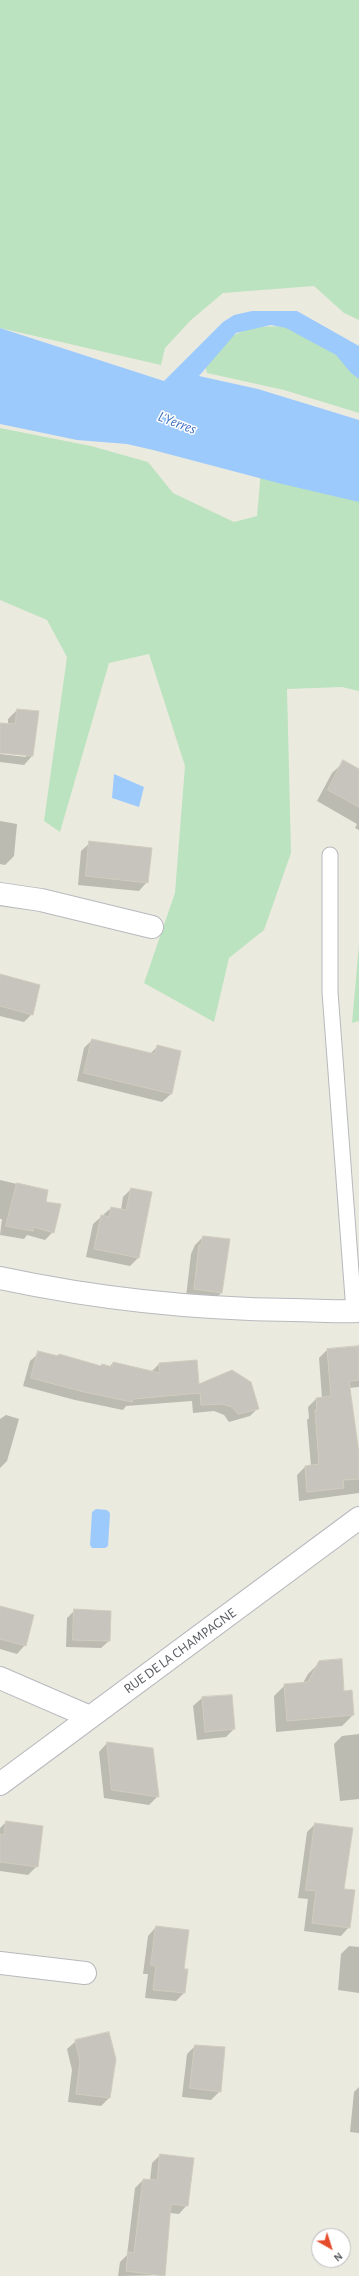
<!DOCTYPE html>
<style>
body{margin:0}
#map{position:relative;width:359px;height:2276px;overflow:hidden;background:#ebeadf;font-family:"Alegreya Sans",sans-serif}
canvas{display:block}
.north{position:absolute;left:311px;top:2228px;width:40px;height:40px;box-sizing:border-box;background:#fff;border:1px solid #bcbdbf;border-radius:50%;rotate:141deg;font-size:11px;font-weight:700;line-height:16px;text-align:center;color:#585b60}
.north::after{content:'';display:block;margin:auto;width:14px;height:18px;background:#e64c2b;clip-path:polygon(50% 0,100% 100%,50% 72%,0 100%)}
</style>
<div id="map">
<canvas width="359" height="2276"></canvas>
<div class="north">N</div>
</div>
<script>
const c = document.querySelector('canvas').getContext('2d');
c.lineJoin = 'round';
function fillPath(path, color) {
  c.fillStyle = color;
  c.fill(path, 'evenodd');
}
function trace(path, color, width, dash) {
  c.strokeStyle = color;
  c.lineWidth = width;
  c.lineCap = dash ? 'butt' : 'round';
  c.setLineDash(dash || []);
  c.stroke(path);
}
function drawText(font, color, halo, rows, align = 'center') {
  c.font = font + ' "Alegreya Sans",sans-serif';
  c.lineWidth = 3;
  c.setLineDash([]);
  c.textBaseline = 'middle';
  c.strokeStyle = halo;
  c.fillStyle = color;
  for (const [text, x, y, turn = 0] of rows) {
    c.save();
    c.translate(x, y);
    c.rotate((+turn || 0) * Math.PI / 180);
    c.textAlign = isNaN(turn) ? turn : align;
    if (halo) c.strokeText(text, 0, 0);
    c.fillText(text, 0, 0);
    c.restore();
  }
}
const green = new Path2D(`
 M 0,0 L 359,0 L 359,320 L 344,313 L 314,286 L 223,293 L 191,320 L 165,348 L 161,365 L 0,328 Z
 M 289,326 L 359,369 L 359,413 L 284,390 L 207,373 L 203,358 L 234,335 L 253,327 Z
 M 0,428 L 91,446 L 148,462 L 173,493 L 234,522 L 257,516 L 261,470 L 359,497 L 359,691 L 342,687 L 287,689 L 291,853 L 264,930 L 229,958 L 214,1022 L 144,983 L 175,893 L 185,766 L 149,654 L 109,663 L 60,832 L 44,821 L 67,657 L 47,620 L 0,600 Z
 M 359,945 L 359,1021 L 352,1023 Z`);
const water = new Path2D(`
 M 252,311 L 297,311 L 359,346 L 359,379 L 351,373 L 336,355 L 286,328 L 271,325 L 236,333 L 199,376 L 258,389 L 359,420 L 359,502 L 278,483 L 153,450 L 127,444 L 77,440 L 0,424 L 0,328 L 164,381 L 223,322 L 234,315 Z
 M 114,774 L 144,787 L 139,807 L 112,798 Z
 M 96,1509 L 107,1510 L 110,1513 L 108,1546 L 105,1548 L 92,1548 L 90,1545 L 92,1512 Z`);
const shadow = new Path2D(`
 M 17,710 L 37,712 L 32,756 L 24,765 L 0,762 L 0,754 L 26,757 L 26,755 L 0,752 L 0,724 L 8,725 L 8,719 Z
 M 344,762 L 359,770 L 359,830 L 355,828 L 357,824 L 317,801 L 332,773 Z
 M 0,821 L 17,824 L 14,856 L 5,865 L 0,864 Z
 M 90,843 L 147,882 L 139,891 L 78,885 L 81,851 Z
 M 0,975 L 32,1014 L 24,1022 L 0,1016 Z
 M 92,1040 L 150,1054 L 158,1046 L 171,1094 L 162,1102 L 77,1081 L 84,1048 Z
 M 0,1180 L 47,1191 L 44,1202 L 53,1232 L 45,1240 L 27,1235 L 24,1239 L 0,1235 L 2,1219 L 0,1219 Z
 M 131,1189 L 151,1193 L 138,1258 L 130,1266 L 86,1257 L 93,1224 L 111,1208 L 121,1210 L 123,1197 Z
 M 203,1237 L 222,1292 L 213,1301 L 186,1297 L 191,1254 L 195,1245 Z
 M 359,1347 L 359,1387 L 349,1388 L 359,1454 L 359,1493 L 299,1501 L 297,1475 L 305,1467 L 311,1466 L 307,1420 L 309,1418 L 308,1407 L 317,1398 L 322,1398 L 319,1358 L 327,1350 Z
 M 39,1353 L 100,1367 L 102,1365 L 109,1367 L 113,1363 L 151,1372 L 159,1364 L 198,1385 L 258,1408 L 250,1416 L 229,1422 L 224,1415 L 214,1411 L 193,1413 L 192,1401 L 126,1406 L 123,1410 L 75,1400 L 23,1386 L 30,1361 Z
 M 6,1415 L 19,1419 L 7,1461 L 0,1468 L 0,1419 Z
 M 0,1607 L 25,1645 L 17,1654 L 0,1649 Z
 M 75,1610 L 109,1641 L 101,1648 L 66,1647 L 67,1618 Z
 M 320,1662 L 343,1692 L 353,1715 L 342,1726 L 276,1732 L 274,1696 L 285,1685 L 303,1683 L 308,1674 Z
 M 231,1696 L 234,1729 L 226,1737 L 197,1740 L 193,1706 L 202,1698 Z
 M 359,1734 L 359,1799 L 340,1801 L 334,1744 L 342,1736 Z
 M 107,1743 L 158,1796 L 149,1805 L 104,1798 L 99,1752 Z
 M 6,1822 L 37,1866 L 28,1875 L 0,1871 L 0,1828 Z
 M 315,1824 L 349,1927 L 341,1936 L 304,1931 L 308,1899 L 298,1898 L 307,1832 Z
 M 156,1927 L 184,1993 L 176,2001 L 145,1998 L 148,1974 L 143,1974 L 148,1936 Z
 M 349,1946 L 359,1947 L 359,1993 L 338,1990 L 341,1954 Z
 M 76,2041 L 110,2097 L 101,2106 L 68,2102 L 72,2070 L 67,2049 Z
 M 195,2046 L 220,2091 L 211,2100 L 182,2097 L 187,2054 Z
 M 359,2087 L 359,2133 L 350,2132 L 354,2092 Z
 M 160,2155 L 187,2205 L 179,2214 L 170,2213 L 164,2275 L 118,2276 L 120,2262 L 127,2255 L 135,2188 L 143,2180 L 150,2180 L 152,2163 Z`);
const building = new Path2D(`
 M 17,709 L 39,711 L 33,756 L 0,753 L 0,723 L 15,724 Z
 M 343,760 L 359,769 L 359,807 L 328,790 Z
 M 89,841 L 152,848 L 148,883 L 86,876 Z
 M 0,974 L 40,985 L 33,1015 L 0,1006 Z
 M 92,1039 L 155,1054 L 157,1045 L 181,1051 L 172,1094 L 84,1073 Z
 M 17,1183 L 48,1190 L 46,1202 L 61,1204 L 54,1233 L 34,1227 L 33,1231 L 6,1226 Z
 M 131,1188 L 152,1192 L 139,1258 L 94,1249 L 101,1215 L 109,1217 L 111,1207 L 126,1210 Z
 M 203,1236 L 230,1239 L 222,1293 L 194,1289 L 199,1245 L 201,1245 Z
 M 359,1346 L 359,1380 L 349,1381 L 359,1453 L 359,1479 L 343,1480 L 344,1488 L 307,1492 L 305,1466 L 319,1464 L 315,1410 L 317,1410 L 316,1398 L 331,1396 L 327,1349 Z
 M 38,1351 L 58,1356 L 59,1354 L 101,1366 L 102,1364 L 112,1367 L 113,1362 L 160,1373 L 159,1363 L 197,1360 L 199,1384 L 232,1370 L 251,1382 L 259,1409 L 238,1414 L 232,1407 L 222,1404 L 201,1405 L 200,1393 L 133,1399 L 132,1402 L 84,1392 L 31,1378 Z
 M 0,1606 L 34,1615 L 26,1646 L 0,1639 Z
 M 74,1609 L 111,1611 L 110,1641 L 73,1640 Z
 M 342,1659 L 344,1691 L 352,1690 L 354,1715 L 287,1721 L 284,1684 L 308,1682 L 319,1661 Z
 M 232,1695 L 235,1729 L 205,1732 L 202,1697 Z
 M 107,1742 L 153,1748 L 159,1797 L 112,1790 Z
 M 6,1821 L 43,1826 L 38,1867 L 0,1862 L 0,1834 L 4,1835 Z
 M 315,1823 L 353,1828 L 344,1889 L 355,1890 L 350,1928 L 312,1923 L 316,1891 L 306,1890 Z
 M 156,1926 L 189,1930 L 184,1969 L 188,1969 L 185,1993 L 153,1990 L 156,1966 L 151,1965 Z
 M 109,2032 L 116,2059 L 110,2098 L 76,2094 L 80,2061 L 75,2040 Z
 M 195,2045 L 225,2047 L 221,2092 L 190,2088 Z
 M 160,2154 L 194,2158 L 188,2206 L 171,2204 L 165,2276 L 126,2271 L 128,2252 L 134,2253 L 143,2179 L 157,2180 Z`);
const service = new Path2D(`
 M 330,855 L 330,992 L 354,1311`);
const minor = new Path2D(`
 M 0,894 L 41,900 L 152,927
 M 0,1278 C 98,1299 192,1309 292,1310 C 314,1310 337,1312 359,1311
 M 0,1678 L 90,1717
 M 0,1784 L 359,1518
 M 0,1963 L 85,1973`);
const streetNames = [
 ["RUE DE LA CHAMPAGNE",180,1651,-36]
];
const waterNames = [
 ["L'Yerres",177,423,21]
];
fillPath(green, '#bce3bf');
fillPath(water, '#9dcafd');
fillPath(shadow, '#0003');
fillPath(building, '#c6c4bd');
trace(building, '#d0ccbe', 1);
trace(service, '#b7b9be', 17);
trace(minor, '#b7b9be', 24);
trace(service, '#fff', 15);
trace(minor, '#fff', 22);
drawText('14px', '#585b60', '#fff', streetNames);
drawText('italic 15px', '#4172bf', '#fff', waterNames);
</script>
